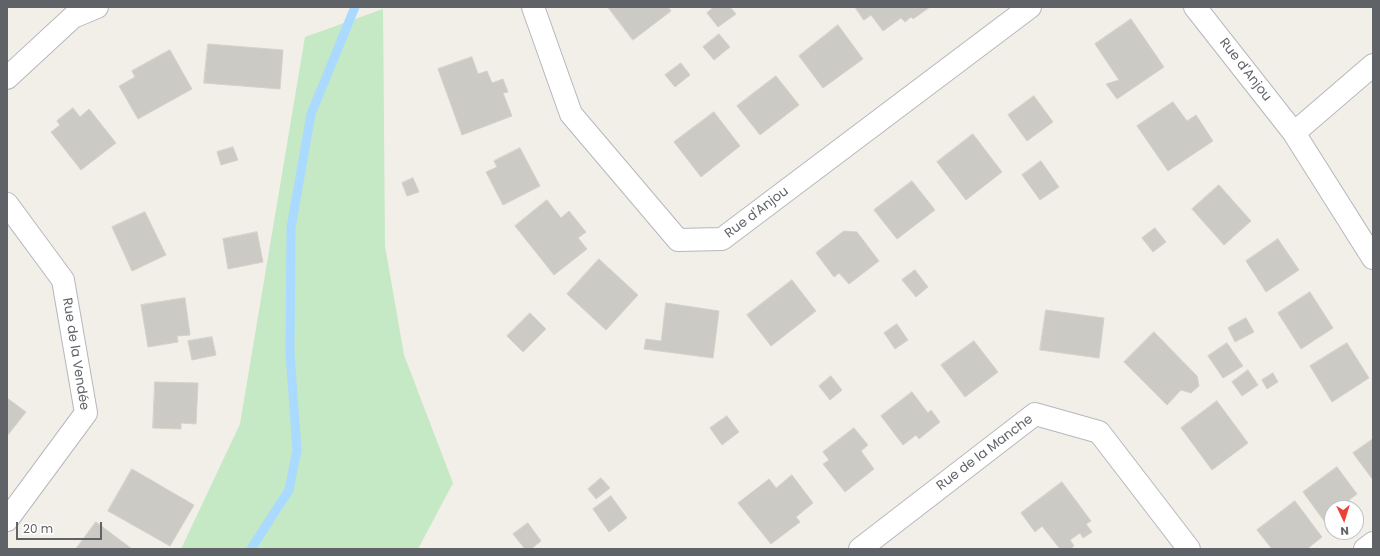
<!DOCTYPE html>
<meta charset="utf-8">
<style>
body{margin:0}
#map{position:relative;width:1380px;height:556px;overflow:hidden;background:#f1efe8;font-family:Poppins,sans-serif}
canvas{display:block}
.frame{position:absolute;inset:0;border:8px solid #5f6368;pointer-events:none}
.north{position:absolute;left:1324px;top:500px;width:40px;height:40px;box-sizing:border-box;background:#fff;border:1px solid #bfc1c3;border-radius:50%;rotate:176deg;font-size:11px;font-weight:700;line-height:16px;text-align:center;color:#5f6368}
.north::after{content:'';display:block;margin:auto;width:14px;height:18px;background:#ea4335;clip-path:polygon(50% 0,100% 100%,50% 72%,0 100%)}
.scale{position:absolute;left:16px;top:522px;width:86px;height:18px;box-sizing:border-box;border:2px solid #5f6368;border-top:0;padding-left:5px;font-size:12px;line-height:14px;white-space:nowrap;color:#5f6368;-webkit-text-stroke:3px #fff;paint-order:stroke}
</style>
<div id="map">
<canvas width="1380" height="556"></canvas>
<div class="frame"></div>
<div class="north">N</div>
<div class="scale">20 m</div>
</div>
<script>
const c = document.querySelector('canvas').getContext('2d');
c.lineJoin = 'round';
function fillPath(path, color) {
  c.fillStyle = color;
  c.fill(path, 'evenodd');
}
function trace(path, color, width, dash) {
  c.strokeStyle = color;
  c.lineWidth = width;
  c.lineCap = dash ? 'butt' : 'round';
  c.setLineDash(dash || []);
  c.stroke(path);
}
function drawText(font, color, halo, rows, align = 'center') {
  c.font = font + ' Poppins,sans-serif';
  c.lineWidth = 4;
  c.setLineDash([]);
  c.textBaseline = 'middle';
  c.strokeStyle = halo;
  c.fillStyle = color;
  for (const [text, x, y, turn = 0] of rows) {
    c.save();
    c.translate(x, y);
    c.rotate((+turn || 0) * Math.PI / 180);
    c.textAlign = isNaN(turn) ? turn : align;
    if (halo) c.strokeText(text, 0, 0);
    c.fillText(text, 0, 0);
    c.restore();
  }
}
const green = new Path2D(`
 M 383,9 L 385,246 L 404,355 L 453,483 L 418,549 L 181,549 L 240,424 L 305,37 Z`);
const stream = new Path2D(`
 M 251,549 L 289,490 L 297,450 L 290,353 L 291,228 L 311,114 L 355,7`);
const building = new Path2D(`
 M 608,7 L 668,7 L 671,11 L 633,40 Z
 M 714,7 L 730,7 L 736,14 L 718,27 L 707,13 Z
 M 855,7 L 930,7 L 913,19 L 911,17 L 905,22 L 901,18 L 883,31 L 871,15 L 864,20 Z
 M 1131,19 L 1164,67 L 1117,99 L 1106,84 L 1119,80 L 1095,44 Z
 M 838,25 L 863,59 L 823,88 L 799,56 Z
 M 719,34 L 730,47 L 714,60 L 703,47 Z
 M 208,44 L 283,50 L 280,89 L 204,83 Z
 M 170,50 L 192,89 L 138,119 L 119,86 L 135,77 L 132,71 Z
 M 472,57 L 478,74 L 487,71 L 492,83 L 503,79 L 508,92 L 503,93 L 512,116 L 462,135 L 438,69 Z
 M 681,63 L 690,75 L 675,87 L 665,75 Z
 M 776,76 L 799,105 L 760,135 L 737,106 Z
 M 1034,96 L 1053,122 L 1027,141 L 1008,115 Z
 M 1173,102 L 1187,121 L 1196,115 L 1213,141 L 1168,171 L 1137,126 Z
 M 73,108 L 80,117 L 89,109 L 116,143 L 81,170 L 51,132 L 60,125 L 57,121 Z
 M 714,112 L 740,146 L 701,177 L 674,142 Z
 M 973,134 L 1002,172 L 966,200 L 937,162 Z
 M 233,147 L 238,160 L 221,165 L 217,152 Z
 M 520,148 L 540,186 L 503,205 L 486,172 L 497,167 L 494,161 Z
 M 1041,161 L 1059,187 L 1040,200 L 1022,175 Z
 M 413,178 L 419,192 L 407,196 L 402,183 Z
 M 912,181 L 935,210 L 897,239 L 874,210 Z
 M 1219,185 L 1251,221 L 1224,245 L 1192,209 Z
 M 547,200 L 561,218 L 569,211 L 586,232 L 578,238 L 587,249 L 554,275 L 515,226 Z
 M 145,212 L 166,255 L 132,271 L 112,227 Z
 M 1155,228 L 1166,242 L 1153,252 L 1142,238 Z
 M 844,231 L 857,232 L 879,261 L 849,284 L 839,273 L 834,277 L 816,253 Z
 M 257,232 L 263,262 L 228,269 L 223,239 Z
 M 1278,239 L 1299,270 L 1266,292 L 1246,261 Z
 M 599,259 L 638,295 L 606,330 L 567,294 Z
 M 915,270 L 928,287 L 916,297 L 902,280 Z
 M 792,280 L 816,311 L 771,346 L 747,315 Z
 M 1310,292 L 1333,328 L 1301,349 L 1278,313 Z
 M 185,298 L 190,335 L 177,336 L 178,342 L 148,347 L 141,305 Z
 M 666,303 L 719,311 L 713,358 L 644,349 L 646,339 L 661,341 Z
 M 1046,310 L 1104,318 L 1099,358 L 1040,350 Z
 M 530,313 L 546,329 L 523,352 L 507,336 Z
 M 1246,318 L 1254,332 L 1235,342 L 1228,328 Z
 M 897,324 L 908,340 L 895,349 L 884,333 Z
 M 1154,332 L 1197,376 L 1199,386 L 1191,393 L 1181,390 L 1167,405 L 1124,362 Z
 M 212,337 L 216,355 L 192,360 L 188,341 Z
 M 974,341 L 998,372 L 965,397 L 941,365 Z
 M 1227,343 L 1243,366 L 1223,378 L 1208,356 Z
 M 1347,343 L 1369,378 L 1332,402 L 1310,366 Z
 M 1248,370 L 1258,385 L 1242,396 L 1232,382 Z
 M 1273,373 L 1278,382 L 1267,389 L 1262,380 Z
 M 831,376 L 842,390 L 830,400 L 819,386 Z
 M 155,382 L 198,383 L 196,424 L 181,423 L 181,429 L 153,428 Z
 M 912,392 L 928,413 L 931,410 L 940,422 L 919,439 L 916,435 L 903,445 L 881,416 Z
 M 7,398 L 26,412 L 7,436 Z
 M 1217,401 L 1248,443 L 1212,470 L 1181,428 Z
 M 727,416 L 739,432 L 722,445 L 710,428 Z
 M 854,428 L 868,445 L 861,451 L 874,469 L 845,492 L 823,464 L 829,460 L 823,452 Z
 M 1373,439 L 1373,480 L 1353,453 Z
 M 1337,467 L 1357,494 L 1349,500 L 1354,506 L 1351,508 L 1332,508 L 1332,527 L 1327,525 L 1303,492 Z
 M 132,469 L 194,505 L 170,546 L 108,511 Z
 M 792,475 L 813,503 L 796,517 L 800,522 L 771,544 L 738,503 L 769,479 L 776,488 Z
 M 601,478 L 610,488 L 596,499 L 588,489 Z
 M 1062,482 L 1091,521 L 1086,524 L 1092,532 L 1083,538 L 1080,533 L 1070,540 L 1074,546 L 1070,549 L 1060,549 L 1042,526 L 1035,532 L 1021,513 Z
 M 611,496 L 627,518 L 609,532 L 593,509 Z
 M 1295,501 L 1322,537 L 1307,549 L 1272,549 L 1257,530 Z
 M 96,522 L 132,549 L 76,549 Z
 M 528,523 L 541,541 L 531,549 L 525,549 L 513,534 Z`);
const street = new Path2D(`
 M 533,7 L 571,114 L 678,240 L 722,239 L 1030,7
 M 1195,7 L 1294,133 L 1373,258
 M 7,78 L 73,17 L 97,7
 M 1294,133 L 1373,65
 M 7,204 L 63,280 L 86,413 L 7,520
 M 860,549 L 1035,414 L 1099,432 L 1189,549
 M 1365,549 L 1373,543`);
const streetNames = [
 ["Rue d'Anjou",1245,70,52],
 ["Rue d'Anjou",757,213,-37],
 ["Rue de la Vendée",75,354,81],
 ["Rue de la Manche",985,453,-37]
];
fillPath(green, '#c5e8c5');
trace(stream, '#aadaff', 9);
fillPath(building, '#cccac5');
trace(building, '#d6d1c6', 1);
trace(street, '#b5b8bc', 24);
trace(street, '#fff', 22);
drawText('13px', '#5f6368', '#fff', streetNames);
</script>
